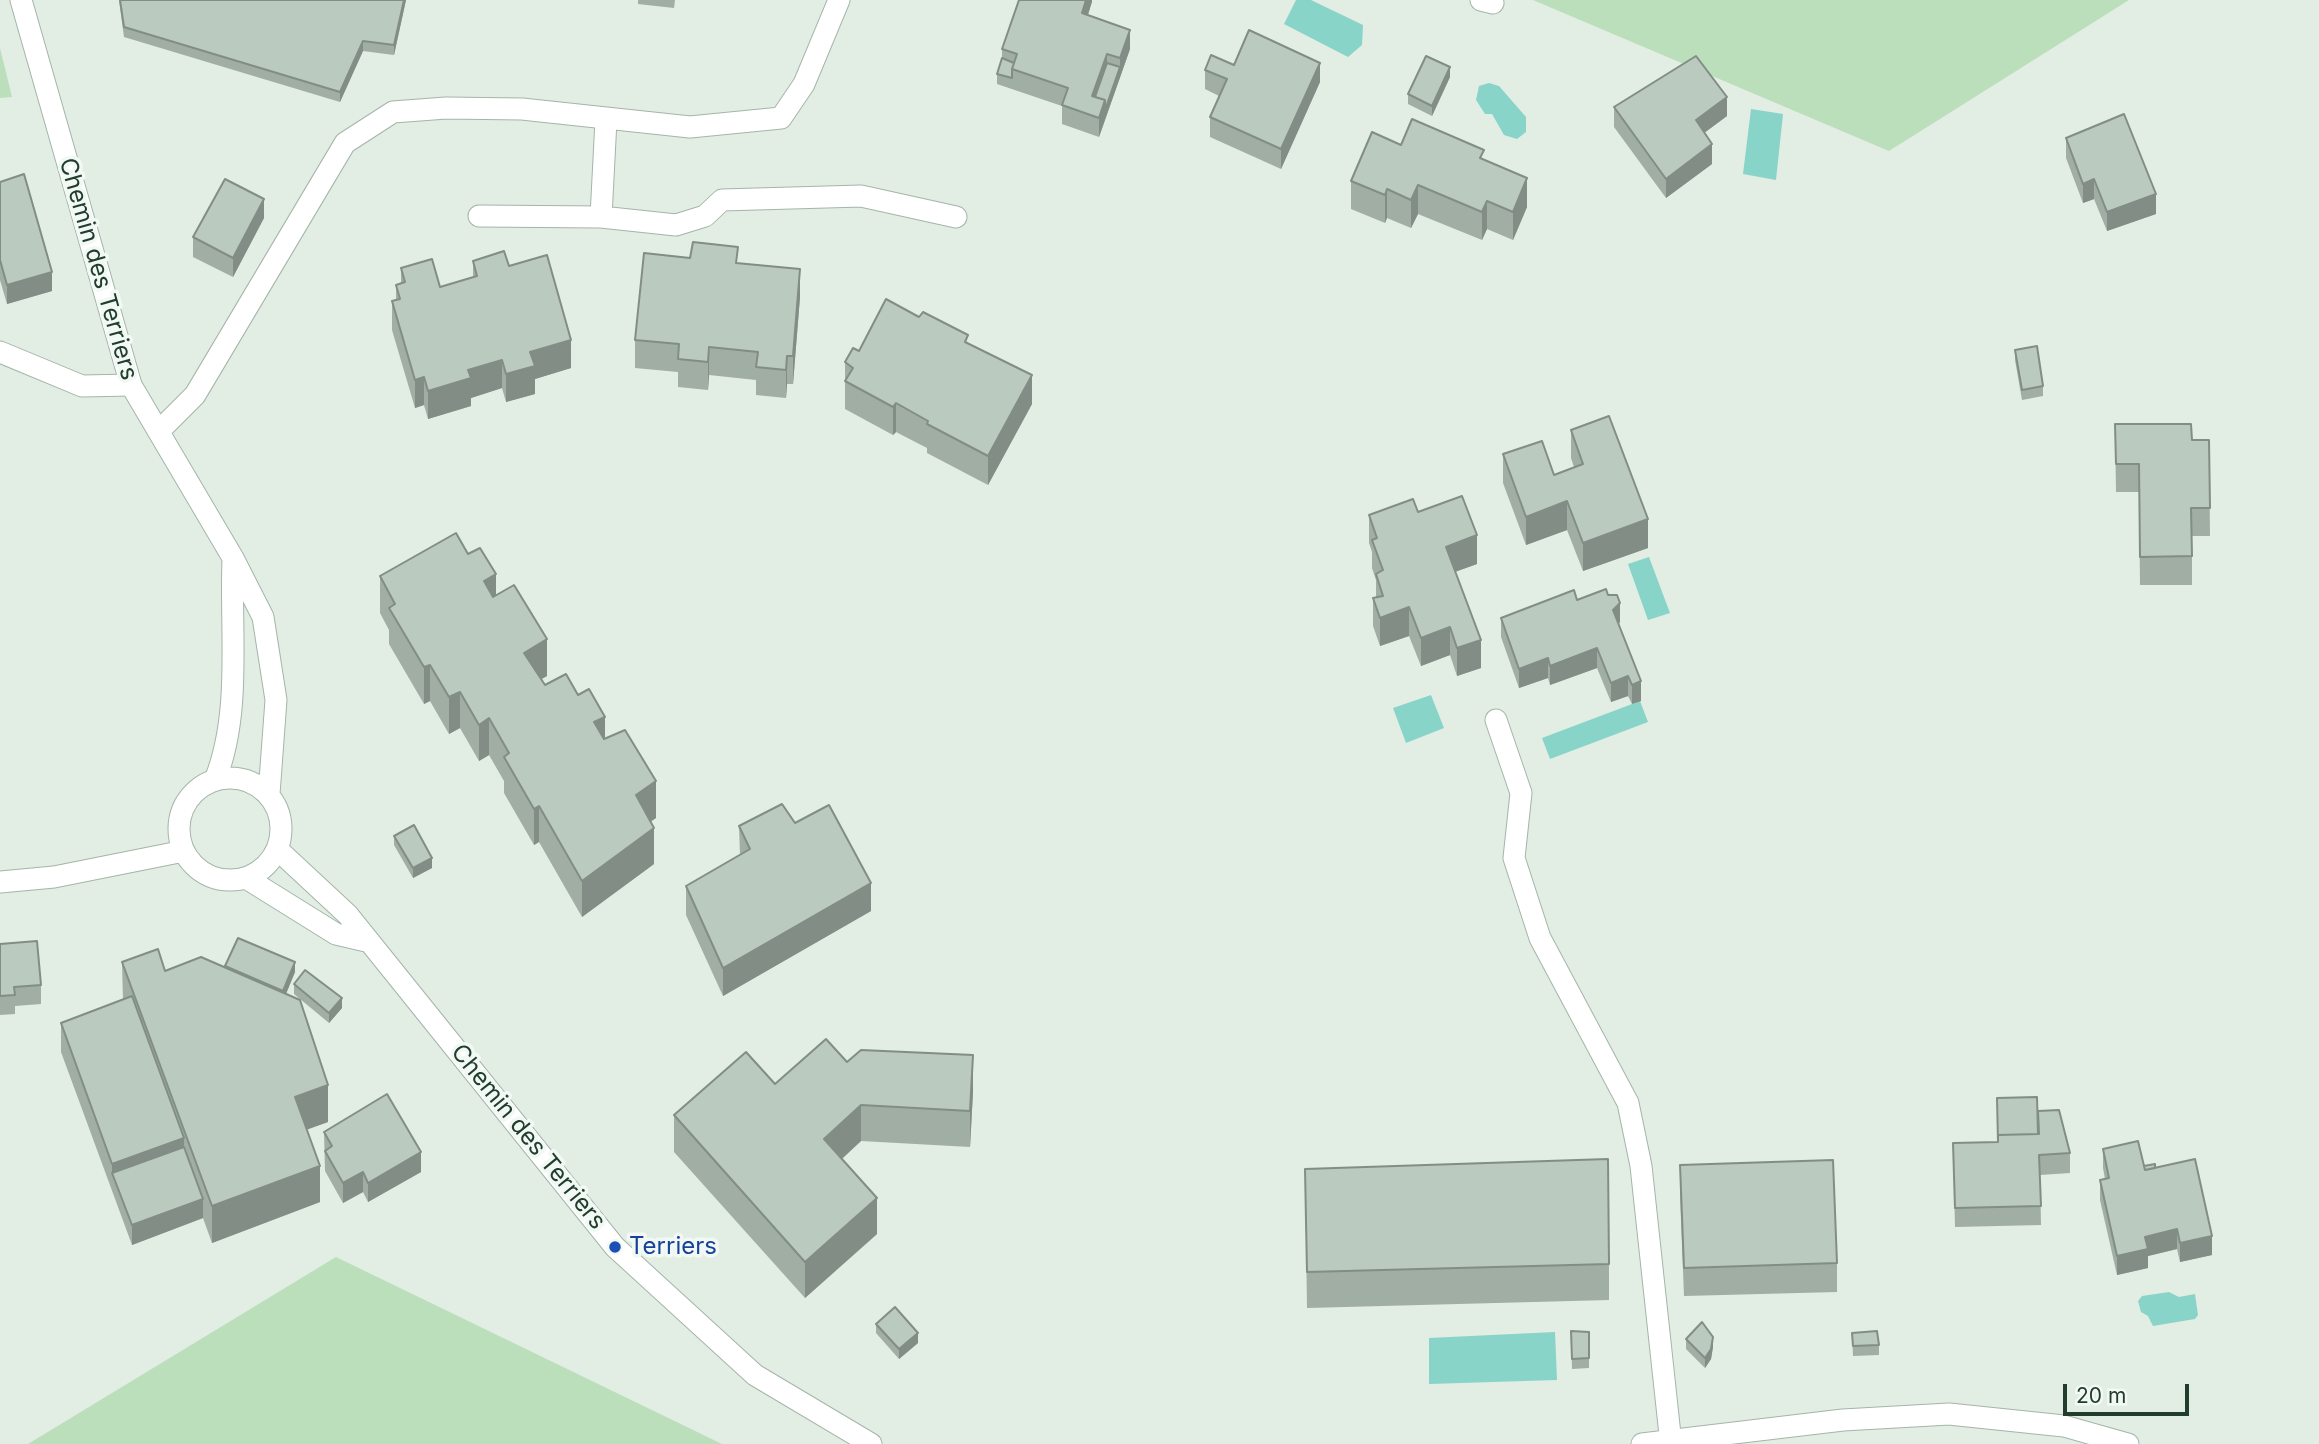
<!DOCTYPE html>
<style>
body{margin:0}
#map{position:relative;width:2319px;height:1444px;overflow:hidden;background:#e2ede4;font-family:Inter,sans-serif}
canvas{display:block}
.scale{position:absolute;left:2063px;top:1384px;width:126px;height:32px;box-sizing:border-box;border:4px solid #213e2d;border-top:0;padding-left:9px;font-size:21px;line-height:24px;white-space:nowrap;color:#213e2d;-webkit-text-stroke:5px #f2f9f4;paint-order:stroke}
</style>
<div id="map">
<canvas width="2319" height="1444"></canvas>
<div class="scale">20 m</div>
</div>
<script>
const c = document.querySelector('canvas').getContext('2d');
c.lineJoin = 'round';
function fillPath(path, color) {
  c.fillStyle = color;
  c.fill(path, 'evenodd');
}
function trace(path, color, width, dash) {
  c.strokeStyle = color;
  c.lineWidth = width;
  c.lineCap = dash ? 'butt' : 'round';
  c.setLineDash(dash || []);
  c.stroke(path);
}
function drawText(font, color, halo, rows, align = 'center') {
  c.font = font + ' Inter,sans-serif';
  c.lineWidth = 7;
  c.setLineDash([]);
  c.textBaseline = 'middle';
  c.strokeStyle = halo;
  c.fillStyle = color;
  for (const [text, x, y, turn = 0] of rows) {
    c.save();
    c.translate(x, y);
    c.rotate((+turn || 0) * Math.PI / 180);
    c.textAlign = isNaN(turn) ? turn : align;
    if (halo) c.strokeText(text, 0, 0);
    c.fillText(text, 0, 0);
    c.restore();
  }
}
const green = new Path2D(`
 M 1533,0 L 2129,0 L 1889,151 Z
 M 0,48 L 12,97 L 0,98 Z
 M 336,1257 L 722,1444 L 28,1444 Z`);
const water = new Path2D(`
 M 1296,0 L 1311,0 L 1363,25 L 1362,45 L 1348,57 L 1284,24 Z
 M 1489,83 L 1499,86 L 1526,117 L 1526,132 L 1517,139 L 1504,135 L 1492,114 L 1485,114 L 1476,100 L 1479,86 Z
 M 1751,109 L 1783,114 L 1776,180 L 1743,174 Z
 M 1649,557 L 1670,613 L 1648,620 L 1628,564 Z
 M 1431,695 L 1444,728 L 1406,743 L 1393,708 Z
 M 1640,701 L 1648,722 L 1550,759 L 1542,738 Z
 M 2169,1292 L 2179,1297 L 2195,1294 L 2198,1315 L 2195,1319 L 2153,1326 L 2148,1316 L 2141,1312 L 2138,1301 L 2142,1296 Z
 M 1555,1332 L 1557,1380 L 1429,1384 L 1429,1338 Z`);
const service = new Path2D(`
 M 1481,0 L 1493,3
 M 479,216 L 601,217 L 676,225 L 705,216 L 722,200 L 861,196 L 956,217
 M 601,217 L 606,120
 M 0,352 L 82,386 L 131,385
 M 160,430 L 195,395 L 345,143 L 393,112 L 446,108 L 522,109 L 690,127 L 781,118 L 804,84 L 839,0
 M 1496,720 L 1521,793 L 1514,858 L 1540,938 L 1628,1103 L 1641,1166 L 1671,1444`);
const minor = new Path2D(`
 M 21,0 L 131,385 L 233,558 L 263,617 L 276,700 L 269,794
 M179 829a51 51 0 1 1 102 0a51 51 0 1 1-102 0Z
 M 215,780 C 242,713 230,631 233,560
 M 277,849 L 348,915 L 615,1247 L 755,1375 L 871,1444
 M 246,878 L 336,934 L 366,941
 M 0,882 L 54,877 L 184,851
 M 1642,1444 L 1843,1420 L 1949,1414 L 2064,1426 L 2128,1444`);
const wall = new Path2D(`
 M 119,0 L 406,0 L 394,55 L 363,51 L 340,102 L 124,37 Z
 M 638,0 L 675,0 L 674,8 L 638,4 Z
 M 1092,0 L 1088,15 L 1130,49 L 1099,137 L 1062,124 L 1062,106 L 997,84 L 997,74 L 1002,58 L 1002,49 Z
 M 1234,65 L 1320,82 L 1281,169 L 1210,137 L 1210,117 L 1219,96 L 1205,89 L 1205,70 Z
 M 1450,77 L 1432,116 L 1408,104 L 1408,94 Z
 M 1614,107 L 1727,116 L 1704,133 L 1712,164 L 1666,198 L 1614,127 Z
 M 2066,138 L 2156,214 L 2107,231 L 2094,199 L 2083,203 L 2066,158 Z
 M 1401,145 L 1484,159 L 1527,207 L 1513,240 L 1487,229 L 1482,240 L 1418,214 L 1411,228 L 1387,218 L 1385,223 L 1351,209 L 1351,181 Z
 M 0,182 L 52,291 L 7,304 L 0,280 Z
 M 264,218 L 233,277 L 193,257 L 193,237 Z
 M 473,261 L 509,266 L 571,368 L 535,379 L 535,394 L 506,402 L 502,388 L 471,398 L 471,406 L 428,419 L 424,405 L 415,408 L 392,330 L 392,301 L 396,300 L 396,285 L 401,284 L 401,268 L 440,287 L 473,277 Z
 M 738,263 L 800,297 L 793,384 L 787,384 L 786,398 L 756,395 L 756,380 L 709,375 L 708,390 L 678,387 L 678,372 L 635,368 L 635,340 Z
 M 919,317 L 968,343 L 1032,404 L 988,485 L 927,453 L 927,448 L 896,432 L 893,435 L 845,409 L 845,362 L 859,351 Z
 M 2015,350 L 2043,386 L 2043,396 L 2022,400 L 2015,360 Z
 M 2115,424 L 2192,440 L 2209,440 L 2210,536 L 2192,536 L 2192,585 L 2140,585 L 2139,492 L 2116,492 Z
 M 1571,430 L 1648,548 L 1583,571 L 1567,530 L 1526,545 L 1503,483 L 1503,454 L 1554,475 L 1574,467 L 1571,458 Z
 M 1418,512 L 1477,564 L 1455,572 L 1481,668 L 1457,676 L 1450,655 L 1421,666 L 1409,636 L 1380,646 L 1373,626 L 1373,598 L 1376,597 L 1376,580 L 1372,568 L 1372,552 L 1369,543 L 1369,515 Z
 M 468,554 L 547,676 L 541,679 L 545,685 L 605,739 L 656,818 L 651,821 L 654,864 L 582,917 L 539,842 L 534,845 L 504,793 L 504,781 L 489,755 L 479,761 L 460,728 L 449,734 L 430,701 L 424,704 L 389,644 L 389,630 L 380,613 L 380,576 Z
 M 1608,595 L 1620,622 L 1619,624 L 1641,701 L 1632,704 L 1628,696 L 1611,702 L 1597,668 L 1550,685 L 1548,678 L 1519,688 L 1501,637 L 1501,618 L 1577,600 Z
 M 795,823 L 871,911 L 723,996 L 686,915 L 686,886 L 740,855 L 739,826 Z
 M 394,836 L 432,868 L 413,878 L 394,845 Z
 M 0,944 L 41,985 L 41,1004 L 15,1006 L 15,1014 L 0,1015 Z
 M 122,962 L 165,971 L 225,968 L 225,966 L 295,972 L 286,994 L 328,1122 L 307,1129 L 320,1202 L 212,1243 L 203,1218 L 132,1245 L 61,1052 L 61,1023 L 123,1000 Z
 M 294,984 L 342,1008 L 329,1023 L 294,994 Z
 M 847,1062 L 973,1092 L 970,1147 L 861,1141 L 842,1159 L 877,1234 L 805,1298 L 674,1152 L 674,1115 Z
 M 2038,1112 L 2070,1153 L 2070,1173 L 2040,1175 L 2041,1225 L 1955,1227 L 1953,1143 L 1998,1142 Z
 M 324,1132 L 421,1172 L 368,1202 L 363,1192 L 343,1203 L 325,1171 Z
 M 2103,1149 L 2144,1166 L 2155,1168 L 2212,1255 L 2180,1262 L 2177,1249 L 2148,1256 L 2148,1268 L 2117,1275 L 2100,1200 L 2100,1180 L 2105,1179 L 2103,1168 Z
 M 1680,1165 L 1837,1263 L 1837,1292 L 1684,1296 L 1680,1194 Z
 M 1305,1169 L 1609,1264 L 1609,1300 L 1307,1308 Z
 M 876,1324 L 918,1343 L 899,1359 L 876,1333 Z
 M 1571,1331 L 1589,1332 L 1589,1368 L 1572,1369 Z
 M 1852,1333 L 1879,1345 L 1879,1355 L 1853,1356 Z
 M 1686,1339 L 1713,1347 L 1711,1359 L 1705,1368 L 1686,1349 Z`);
const shadedWall = new Path2D(`
 M 404,0 L 406,0 L 394,55 L 394,45 Z
 M 1086,0 L 1092,0 L 1092,2 L 1082,33 L 1082,13 Z
 M 1130,30 L 1130,49 L 1099,137 L 1099,118 L 1105,100 L 1120,67 L 1120,58 Z
 M 363,41 L 363,51 L 340,102 L 340,92 Z
 M 1107,54 L 1107,73 L 1095,107 L 1092,96 Z
 M 1320,63 L 1320,82 L 1281,169 L 1281,149 Z
 M 1450,67 L 1450,77 L 1432,116 L 1432,106 Z
 M 1727,97 L 1727,116 L 1696,139 L 1696,120 Z
 M 1712,144 L 1712,164 L 1666,198 L 1666,179 Z
 M 1527,178 L 1527,207 L 1513,240 L 1513,212 Z
 M 2094,179 L 2094,199 L 2083,203 L 2083,184 Z
 M 1418,185 L 1418,214 L 1411,228 L 1411,200 Z
 M 1387,189 L 1387,218 L 1385,223 L 1385,195 Z
 M 2156,194 L 2156,214 L 2107,231 L 2107,212 Z
 M 264,199 L 264,218 L 233,277 L 233,258 Z
 M 1487,201 L 1487,229 L 1482,240 L 1482,212 Z
 M 800,269 L 800,297 L 793,384 L 793,356 Z
 M 52,272 L 52,291 L 7,304 L 7,285 Z
 M 571,340 L 571,368 L 535,379 L 535,394 L 506,402 L 506,374 L 530,352 Z
 M 709,347 L 709,375 L 708,390 L 708,362 Z
 M 787,356 L 787,384 L 786,398 L 786,370 Z
 M 502,360 L 502,388 L 471,398 L 471,406 L 428,419 L 428,391 L 468,370 Z
 M 1032,375 L 1032,404 L 988,485 L 988,456 Z
 M 424,377 L 424,405 L 415,408 L 415,380 Z
 M 896,403 L 896,432 L 893,435 L 893,407 Z
 M 1567,501 L 1567,530 L 1526,545 L 1526,517 Z
 M 1648,519 L 1648,548 L 1583,571 L 1583,543 Z
 M 1477,535 L 1477,564 L 1446,575 L 1446,547 Z
 M 496,574 L 496,611 L 484,581 Z
 M 1620,603 L 1620,622 L 1613,629 L 1613,610 Z
 M 1409,607 L 1409,636 L 1380,646 L 1380,618 Z
 M 1450,627 L 1450,655 L 1421,666 L 1421,638 Z
 M 547,639 L 547,676 L 524,689 L 524,653 Z
 M 1481,640 L 1481,668 L 1457,676 L 1457,648 Z
 M 1597,648 L 1597,668 L 1550,685 L 1550,666 Z
 M 1548,658 L 1548,678 L 1519,688 L 1519,669 Z
 M 430,665 L 430,701 L 424,704 L 424,667 Z
 M 1628,676 L 1628,696 L 1611,702 L 1611,683 Z
 M 1641,681 L 1641,701 L 1632,704 L 1632,685 Z
 M 460,692 L 460,728 L 449,734 L 449,697 Z
 M 605,717 L 605,753 L 594,722 Z
 M 489,718 L 489,755 L 479,761 L 479,725 Z
 M 656,781 L 656,818 L 636,832 L 636,795 Z
 M 539,806 L 539,842 L 534,845 L 534,809 Z
 M 654,828 L 654,864 L 582,917 L 582,881 Z
 M 432,858 L 432,868 L 413,878 L 413,868 Z
 M 871,883 L 871,911 L 723,996 L 723,968 Z
 M 295,962 L 295,972 L 283,1001 L 283,991 Z
 M 342,998 L 342,1008 L 329,1023 L 329,1013 Z
 M 973,1055 L 973,1092 L 970,1147 L 970,1111 Z
 M 328,1085 L 328,1122 L 295,1134 L 295,1097 Z
 M 861,1105 L 861,1141 L 824,1175 L 824,1139 Z
 M 184,1138 L 184,1166 L 112,1173 L 112,1164 Z
 M 421,1152 L 421,1172 L 368,1202 L 368,1183 Z
 M 320,1166 L 320,1202 L 212,1243 L 212,1206 Z
 M 363,1172 L 363,1192 L 343,1203 L 343,1183 Z
 M 877,1198 L 877,1234 L 805,1298 L 805,1262 Z
 M 203,1199 L 203,1218 L 132,1245 L 132,1225 Z
 M 2177,1229 L 2177,1249 L 2148,1256 L 2148,1268 L 2117,1275 L 2117,1256 L 2145,1237 Z
 M 2212,1236 L 2212,1255 L 2180,1262 L 2180,1243 Z
 M 918,1333 L 918,1343 L 899,1359 L 899,1349 Z
 M 1713,1337 L 1713,1347 L 1711,1359 L 1705,1368 L 1705,1358 Z`);
const building = new Path2D(`
 M 120,0 L 404,0 L 394,45 L 363,41 L 340,92 L 124,27 Z
 M 1019,0 L 1086,0 L 1082,13 L 1130,30 L 1120,58 L 1107,54 L 1092,96 L 1105,100 L 1099,118 L 1062,105 L 1068,88 L 1012,69 L 1017,54 L 1002,49 Z
 M 1249,30 L 1320,63 L 1281,149 L 1210,117 L 1227,79 L 1205,70 L 1211,55 L 1234,65 Z
 M 1426,56 L 1450,67 L 1432,106 L 1408,94 Z
 M 1696,56 L 1727,97 L 1696,120 L 1712,144 L 1666,179 L 1614,107 Z
 M 1002,58 L 1014,63 L 1012,69 L 1012,78 L 997,74 Z
 M 1107,63 L 1120,67 L 1105,110 L 1105,100 L 1095,97 Z
 M 2124,114 L 2156,194 L 2107,212 L 2094,179 L 2083,184 L 2066,138 Z
 M 1412,119 L 1484,150 L 1480,158 L 1527,178 L 1513,212 L 1487,201 L 1482,212 L 1418,185 L 1411,200 L 1387,189 L 1385,195 L 1351,181 L 1372,132 L 1401,145 Z
 M 24,174 L 52,272 L 7,285 L 0,260 L 0,182 Z
 M 225,179 L 264,199 L 233,258 L 193,237 Z
 M 693,242 L 738,247 L 736,263 L 800,269 L 793,356 L 787,356 L 786,370 L 756,367 L 758,352 L 709,347 L 708,362 L 678,359 L 679,344 L 635,340 L 644,253 L 690,258 Z
 M 504,251 L 509,266 L 547,255 L 571,340 L 530,352 L 535,366 L 506,374 L 502,360 L 468,370 L 471,378 L 428,391 L 424,377 L 415,380 L 392,301 L 400,299 L 396,285 L 405,282 L 401,268 L 432,259 L 440,287 L 477,276 L 473,261 Z
 M 886,299 L 919,317 L 923,312 L 968,335 L 965,342 L 1032,375 L 988,456 L 927,424 L 928,421 L 896,403 L 893,407 L 845,381 L 853,368 L 845,362 L 853,348 L 859,351 Z
 M 2037,346 L 2043,386 L 2022,390 L 2015,350 Z
 M 1609,416 L 1648,519 L 1583,543 L 1567,501 L 1526,517 L 1503,454 L 1542,441 L 1554,475 L 1583,464 L 1571,430 Z
 M 2115,424 L 2191,424 L 2192,440 L 2209,440 L 2210,508 L 2191,508 L 2192,556 L 2140,557 L 2139,464 L 2116,464 Z
 M 1462,496 L 1477,535 L 1446,547 L 1481,640 L 1457,648 L 1450,627 L 1421,638 L 1409,607 L 1380,618 L 1373,598 L 1383,596 L 1376,574 L 1383,570 L 1372,540 L 1377,538 L 1369,515 L 1413,499 L 1418,512 Z
 M 456,533 L 468,554 L 480,548 L 496,574 L 484,581 L 493,597 L 514,585 L 547,639 L 524,653 L 545,685 L 566,674 L 578,695 L 589,689 L 605,717 L 594,722 L 604,739 L 625,730 L 656,781 L 636,795 L 654,828 L 582,881 L 539,806 L 534,809 L 504,757 L 509,753 L 489,718 L 479,725 L 460,692 L 449,697 L 430,665 L 424,667 L 389,608 L 395,604 L 380,576 Z
 M 1606,589 L 1608,595 L 1617,595 L 1620,603 L 1613,610 L 1641,681 L 1632,685 L 1628,676 L 1611,683 L 1597,648 L 1550,666 L 1548,658 L 1519,669 L 1501,618 L 1574,590 L 1577,600 Z
 M 782,804 L 795,823 L 829,805 L 871,883 L 723,968 L 686,886 L 750,849 L 739,826 Z
 M 414,825 L 432,858 L 413,868 L 394,836 Z
 M 238,938 L 295,962 L 283,991 L 225,966 Z
 M 37,941 L 41,985 L 14,987 L 15,995 L 0,996 L 0,944 Z
 M 158,949 L 165,971 L 201,957 L 300,1000 L 328,1085 L 295,1097 L 320,1166 L 212,1206 L 122,962 Z
 M 305,970 L 342,998 L 329,1013 L 294,984 Z
 M 132,996 L 184,1138 L 112,1164 L 61,1023 Z
 M 826,1039 L 847,1062 L 861,1050 L 973,1055 L 970,1111 L 861,1105 L 824,1139 L 877,1198 L 805,1262 L 674,1115 L 746,1052 L 775,1084 Z
 M 387,1094 L 421,1152 L 368,1183 L 363,1172 L 343,1183 L 325,1151 L 332,1146 L 324,1132 Z
 M 2037,1097 L 2038,1134 L 1998,1135 L 1998,1142 L 1997,1098 Z
 M 2059,1110 L 2070,1153 L 2039,1155 L 2041,1206 L 1955,1208 L 1953,1143 L 1998,1142 L 1998,1135 L 2039,1134 L 2038,1111 Z
 M 2138,1141 L 2145,1170 L 2195,1159 L 2212,1236 L 2180,1243 L 2177,1229 L 2145,1237 L 2148,1249 L 2117,1256 L 2100,1180 L 2109,1178 L 2103,1149 Z
 M 184,1147 L 203,1199 L 132,1225 L 112,1173 Z
 M 1608,1159 L 1609,1264 L 1307,1272 L 1305,1169 Z
 M 1833,1160 L 1837,1263 L 1684,1268 L 1680,1165 Z
 M 2155,1164 L 2155,1168 L 2145,1170 L 2144,1166 Z
 M 895,1307 L 918,1333 L 899,1349 L 876,1324 Z
 M 1702,1322 L 1713,1337 L 1711,1349 L 1705,1358 L 1686,1339 Z
 M 1571,1331 L 1589,1332 L 1589,1358 L 1572,1359 Z
 M 1877,1331 L 1879,1345 L 1853,1346 L 1852,1333 Z`);
const markers = [
 [615,1247,7,"#1a4fb4"]
];
const streetNames = [
 ["Chemin des Terriers",98,269,74],
 ["Chemin des Terriers",528,1137,51]
];
const transitNames = [
 ["Terriers",629,1247]
];
fillPath(green, '#bbdfba');
fillPath(water, '#88d4c8');
trace(service, '#a4b5a9', 23);
trace(minor, '#a4b5a9', 23);
trace(service, '#fff', 21);
trace(minor, '#fff', 21);
fillPath(wall, '#a0aea4');
fillPath(shadedWall, '#828d86');
fillPath(building, '#bacabf');
trace(building, '#828d86', 2);
for (const [x, y, r, color] of markers) {
  const dot = new Path2D();
  dot.arc(x, y, r, 0, 2 * Math.PI);
  c.fillStyle = color;
  c.fill(dot);
  trace(dot, '#f2f9f4', 2.5);
}
drawText('24px', '#213e2d', '#f2f9f4', streetNames);
drawText('24px', '#164399', '#f2f9f4', transitNames, 'left');
</script>
